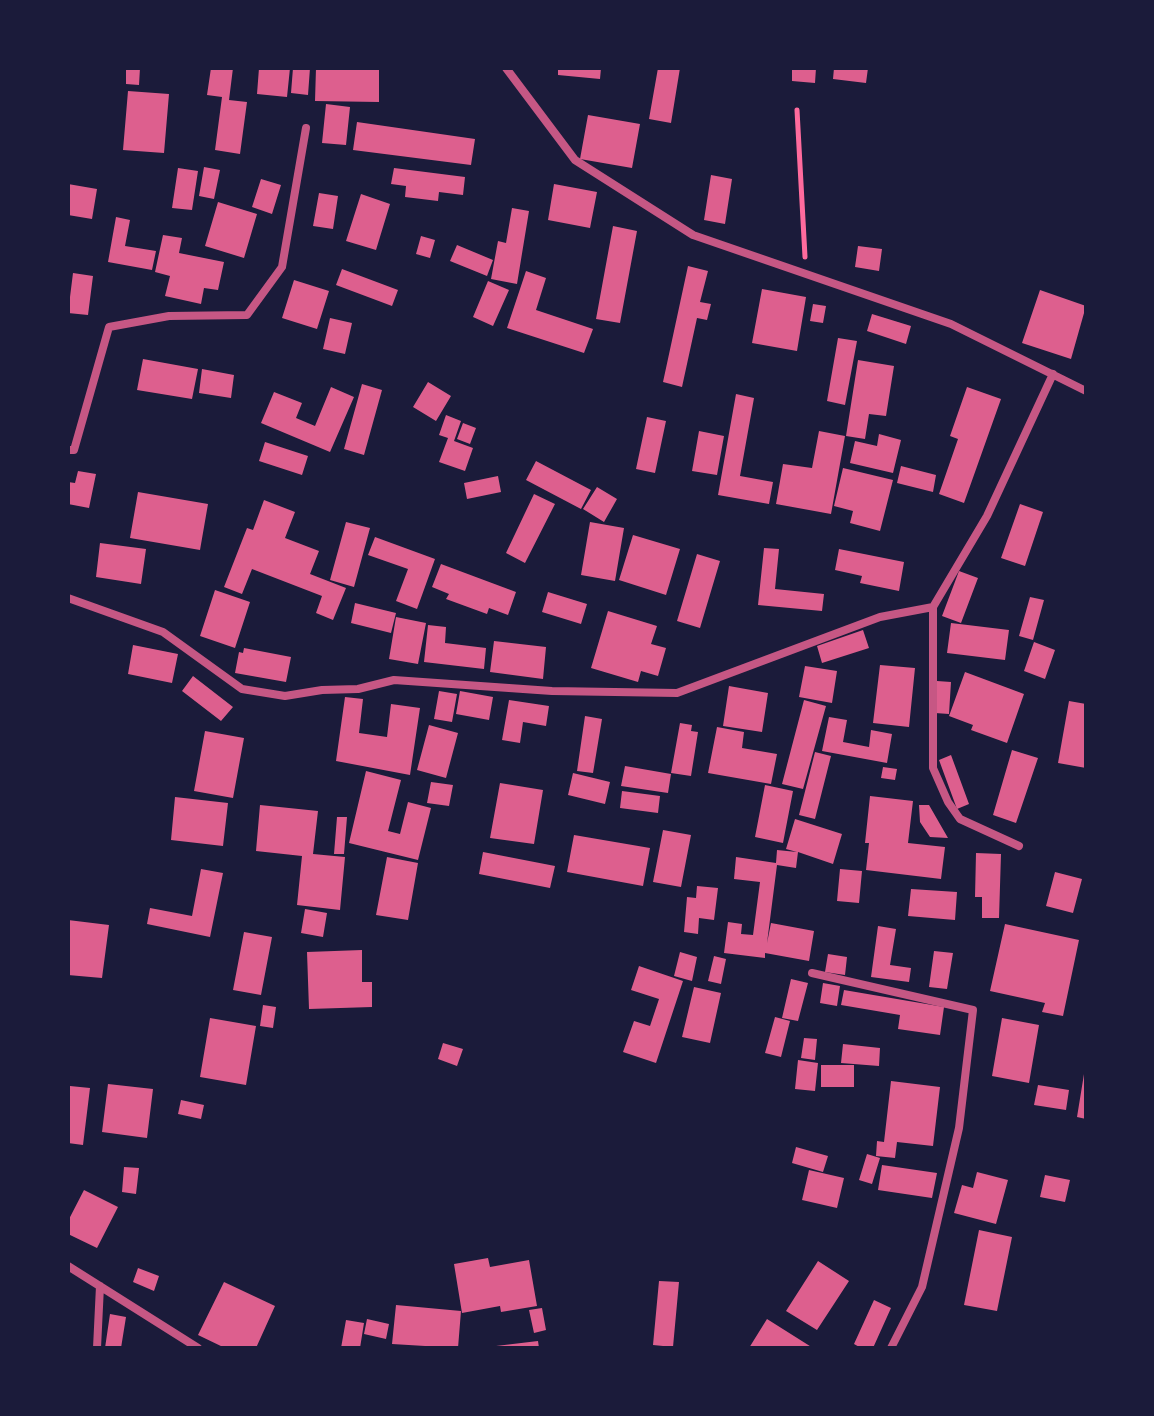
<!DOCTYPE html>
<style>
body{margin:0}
#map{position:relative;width:1154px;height:1416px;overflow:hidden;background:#1b1b3a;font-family:"Open Sans",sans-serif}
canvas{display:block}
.frame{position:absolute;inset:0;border:70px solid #1b1b3a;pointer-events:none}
</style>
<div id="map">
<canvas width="1154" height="1416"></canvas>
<div class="frame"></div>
</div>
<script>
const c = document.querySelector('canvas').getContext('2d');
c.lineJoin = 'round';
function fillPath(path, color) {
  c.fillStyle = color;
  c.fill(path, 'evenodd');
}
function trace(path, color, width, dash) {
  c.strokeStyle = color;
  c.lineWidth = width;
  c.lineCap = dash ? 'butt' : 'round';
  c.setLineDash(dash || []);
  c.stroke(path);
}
const building = new Path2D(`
 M 126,68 L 140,68 L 139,85 L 126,84 Z
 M 211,68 L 233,68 L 229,100 L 247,102 L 240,154 L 215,150 L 222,97 L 207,95 Z
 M 259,68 L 290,68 L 287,97 L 257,94 Z
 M 293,68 L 310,68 L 308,95 L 291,93 Z
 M 316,68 L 379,68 L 379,102 L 315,101 Z
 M 558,68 L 601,68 L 600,79 L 558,75 Z
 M 658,68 L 680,68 L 671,123 L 649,119 Z
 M 792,68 L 816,68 L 815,83 L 792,81 Z
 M 834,68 L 868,68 L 866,83 L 833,79 Z
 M 128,91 L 169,94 L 164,153 L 123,150 Z
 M 326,104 L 350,107 L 346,145 L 322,143 Z
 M 588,115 L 640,124 L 632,168 L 580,159 Z
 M 357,122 L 475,139 L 471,165 L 353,150 Z
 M 204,167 L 220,170 L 214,199 L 199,196 Z
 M 178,168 L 198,171 L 192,210 L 172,208 Z
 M 394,168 L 465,177 L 463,195 L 439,192 L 438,201 L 405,197 L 406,186 L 391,184 Z
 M 711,175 L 732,179 L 725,224 L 704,220 Z
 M 261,179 L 281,185 L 272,214 L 252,207 Z
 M 68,184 L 97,189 L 92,219 L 68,215 Z
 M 554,184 L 597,192 L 590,228 L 548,220 Z
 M 319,193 L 338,196 L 333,229 L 313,226 Z
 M 361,194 L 390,204 L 376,250 L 346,241 Z
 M 218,202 L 257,214 L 244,258 L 205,246 Z
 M 512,208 L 529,211 L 517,284 L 491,279 L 498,241 L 506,243 Z
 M 116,217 L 130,220 L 125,246 L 156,251 L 152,270 L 108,262 Z
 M 613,226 L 637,231 L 620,323 L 596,319 Z
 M 163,235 L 182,238 L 179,253 L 224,262 L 218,290 L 204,288 L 201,304 L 165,296 L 170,276 L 155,272 Z
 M 421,236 L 435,240 L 430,258 L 416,254 Z
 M 457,245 L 493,260 L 487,276 L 450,261 Z
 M 858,246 L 882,249 L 879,271 L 855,267 Z
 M 688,266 L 708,271 L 700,302 L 711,304 L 707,320 L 697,318 L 682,387 L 663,382 Z
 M 342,269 L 398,290 L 392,306 L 336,285 Z
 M 526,271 L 546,278 L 536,310 L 593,329 L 584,353 L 507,328 Z
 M 73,273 L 93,276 L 88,315 L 68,313 Z
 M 294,280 L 329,291 L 317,329 L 282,318 Z
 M 488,281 L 509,290 L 493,326 L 473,317 Z
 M 762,289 L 806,297 L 797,351 L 752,343 Z
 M 1040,290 L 1086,306 L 1071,359 L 1022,343 Z
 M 813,304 L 826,306 L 823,323 L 810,321 Z
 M 872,314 L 911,326 L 906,344 L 867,331 Z
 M 330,318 L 352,323 L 345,354 L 323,349 Z
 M 838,338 L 857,341 L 845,405 L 827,401 Z
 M 143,359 L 198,369 L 192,399 L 137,390 Z
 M 858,360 L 894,366 L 886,416 L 869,414 L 865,439 L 846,436 Z
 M 202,369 L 234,375 L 231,398 L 199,393 Z
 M 428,382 L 451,396 L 436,421 L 413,407 Z
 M 362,384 L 382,390 L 364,455 L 344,449 Z
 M 331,387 L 354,397 L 330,452 L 261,423 L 274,392 L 302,403 L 296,418 L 315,426 Z
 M 967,387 L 1001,399 L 964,503 L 939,494 L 958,439 L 950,436 Z
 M 736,394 L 754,398 L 740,476 L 773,482 L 769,504 L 718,495 Z
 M 446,415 L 461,421 L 454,441 L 473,448 L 465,471 L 439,462 L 448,438 L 439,435 Z
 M 647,417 L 666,421 L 655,473 L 636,469 Z
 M 463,423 L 476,428 L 470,444 L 457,439 Z
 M 699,431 L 724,436 L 717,475 L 692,471 Z
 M 819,431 L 845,436 L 831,514 L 776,504 L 783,464 L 812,468 Z
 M 879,434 L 901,440 L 893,473 L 850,463 L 855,441 L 877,446 Z
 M 265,442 L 308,456 L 302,475 L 259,461 Z
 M 536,461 L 591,490 L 581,509 L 526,480 Z
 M 901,466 L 936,475 L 933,492 L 897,483 Z
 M 843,468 L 893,480 L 880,531 L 850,523 L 853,511 L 834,506 Z
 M 78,471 L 96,474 L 89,508 L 68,504 L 68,482 L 75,483 Z
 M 498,476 L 501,492 L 467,499 L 464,483 Z
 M 597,487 L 617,499 L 604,522 L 583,509 Z
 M 138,492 L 208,504 L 200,550 L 130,538 Z
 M 534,494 L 555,504 L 525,563 L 506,553 Z
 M 264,500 L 295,512 L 285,538 L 319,551 L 310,574 L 346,588 L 333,620 L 316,613 L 322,596 L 252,569 L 242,594 L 224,587 L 247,528 L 253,530 Z
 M 1020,504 L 1043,512 L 1025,566 L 1001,558 Z
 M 346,522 L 370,528 L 354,587 L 330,580 Z
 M 590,522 L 624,528 L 615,581 L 581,575 Z
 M 633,535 L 680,549 L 666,595 L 619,580 Z
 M 375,537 L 435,559 L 417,609 L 396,601 L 408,569 L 368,555 Z
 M 100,543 L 146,549 L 141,584 L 96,577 Z
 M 764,548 L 779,549 L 775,589 L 824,594 L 822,611 L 758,605 Z
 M 839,549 L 904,562 L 899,591 L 860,583 L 862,576 L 835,570 Z
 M 697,554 L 720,561 L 700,628 L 677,621 Z
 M 441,564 L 516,592 L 508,615 L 489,608 L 487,614 L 446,599 L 449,594 L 432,587 Z
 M 959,571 L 978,578 L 961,623 L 942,616 Z
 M 215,590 L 250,602 L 235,648 L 200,636 Z
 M 548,592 L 587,604 L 581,624 L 542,612 Z
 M 1030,597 L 1044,600 L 1033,640 L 1019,636 Z
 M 355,603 L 396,613 L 391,633 L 351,623 Z
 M 608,611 L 657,626 L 651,644 L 666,648 L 658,676 L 641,671 L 638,682 L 591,668 Z
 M 396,617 L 426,623 L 418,664 L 389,659 Z
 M 951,623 L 1009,630 L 1005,660 L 947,653 Z
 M 428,625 L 446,627 L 445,643 L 486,648 L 484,669 L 424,662 Z
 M 863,630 L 869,648 L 822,663 L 817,646 Z
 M 494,641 L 546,647 L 543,679 L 490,672 Z
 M 1034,642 L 1055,650 L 1045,679 L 1024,671 Z
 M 133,645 L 178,654 L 172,683 L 128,674 Z
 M 244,648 L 291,657 L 286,682 L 235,673 L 239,652 L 243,653 Z
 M 880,665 L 915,668 L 909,727 L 873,723 Z
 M 805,666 L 837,671 L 832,703 L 799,697 Z
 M 965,672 L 1024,694 L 1007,743 L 971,730 L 973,725 L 949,716 Z
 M 193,676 L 233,707 L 221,721 L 182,691 Z
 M 937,681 L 951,682 L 949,714 L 935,713 Z
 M 729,686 L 768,693 L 762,732 L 723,726 Z
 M 439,691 L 457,694 L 452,722 L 434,719 Z
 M 460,691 L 493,697 L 489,720 L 456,714 Z
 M 345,697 L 363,699 L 359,733 L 387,737 L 391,704 L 420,708 L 410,775 L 336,761 Z
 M 509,700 L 549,706 L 546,726 L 523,722 L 520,743 L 502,740 Z
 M 804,700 L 826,706 L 803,789 L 782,784 Z
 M 1069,701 L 1086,704 L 1086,768 L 1058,763 Z
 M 585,716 L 602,719 L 593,773 L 577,771 Z
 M 829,717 L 847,720 L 843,742 L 869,747 L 871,730 L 892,734 L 887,763 L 822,751 Z
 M 680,723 L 692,725 L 691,731 L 698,732 L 691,776 L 671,773 Z
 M 429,725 L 458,733 L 446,778 L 417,770 Z
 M 717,727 L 744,732 L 742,748 L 777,754 L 771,784 L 708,773 Z
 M 205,731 L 244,738 L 233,798 L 194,791 Z
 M 1012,750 L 1038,758 L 1016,823 L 993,815 Z
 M 815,752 L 831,756 L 815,819 L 799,815 Z
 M 951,755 L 969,804 L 957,809 L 939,760 Z
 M 625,766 L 671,774 L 668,793 L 621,786 Z
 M 883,767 L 897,769 L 895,780 L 881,778 Z
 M 366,771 L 401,780 L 388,831 L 400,834 L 408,802 L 431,808 L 418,860 L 349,843 Z
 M 573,773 L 610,782 L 605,804 L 568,795 Z
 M 431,782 L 453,785 L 449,806 L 427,803 Z
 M 500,783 L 543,790 L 534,844 L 490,838 Z
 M 765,785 L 793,791 L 783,843 L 755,837 Z
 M 622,791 L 660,796 L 658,813 L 620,808 Z
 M 870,796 L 913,801 L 908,843 L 945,847 L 941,879 L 866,870 L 869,843 L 865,843 Z
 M 175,797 L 228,803 L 223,846 L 171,840 Z
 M 260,805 L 318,811 L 313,854 L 345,857 L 340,910 L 297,905 L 302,856 L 256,851 Z
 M 919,805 L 929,805 L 948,838 L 930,837 L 920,822 Z
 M 337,817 L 347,817 L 344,854 L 334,854 Z
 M 795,819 L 842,834 L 833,864 L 798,852 L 796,868 L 777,865 L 767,943 L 771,923 L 814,931 L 809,961 L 765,953 L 765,958 L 724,953 L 728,922 L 742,924 L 741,934 L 753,935 L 760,882 L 734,879 L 736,857 L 776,863 L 777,850 L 797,852 L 786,849 Z
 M 663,830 L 691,835 L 681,887 L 653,882 Z
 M 574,835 L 650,848 L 643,886 L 567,872 Z
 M 483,852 L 555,866 L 550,888 L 479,874 Z
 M 976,853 L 1001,854 L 999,918 L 982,918 L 982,897 L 975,897 Z
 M 387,857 L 418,863 L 408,920 L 376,915 Z
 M 201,869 L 223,873 L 210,937 L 147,924 L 150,908 L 192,916 Z
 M 840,869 L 862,871 L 859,903 L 837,901 Z
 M 1055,872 L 1082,879 L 1073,913 L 1046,906 Z
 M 697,886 L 718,888 L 714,920 L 699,918 L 698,934 L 684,932 L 687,897 L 696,898 Z
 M 911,889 L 957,892 L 955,920 L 908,916 Z
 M 305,909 L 327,913 L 323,937 L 301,933 Z
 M 68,920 L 109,925 L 102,978 L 68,975 Z
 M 1005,924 L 1079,940 L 1063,1016 L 1042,1012 L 1045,1003 L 990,991 Z
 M 878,926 L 896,929 L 890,965 L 911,968 L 909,982 L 871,977 Z
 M 244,932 L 272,937 L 261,995 L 233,990 Z
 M 362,950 L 362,982 L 372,982 L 372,1007 L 309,1009 L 307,952 Z
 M 934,951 L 953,953 L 947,989 L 929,987 Z
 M 680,952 L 697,957 L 692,981 L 674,976 Z
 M 828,954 L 847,957 L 845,975 L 825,972 Z
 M 714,956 L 726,959 L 721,984 L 708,981 Z
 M 639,966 L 683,981 L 656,1063 L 623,1052 L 634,1021 L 650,1026 L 659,999 L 631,990 Z
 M 791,979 L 808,983 L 798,1021 L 782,1018 Z
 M 823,983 L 840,986 L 837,1006 L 820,1003 Z
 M 694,987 L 721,993 L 710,1043 L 682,1037 Z
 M 844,990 L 944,1007 L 940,1035 L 898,1029 L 900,1015 L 841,1005 Z
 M 263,1005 L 276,1007 L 273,1028 L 260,1026 Z
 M 775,1017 L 790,1021 L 781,1057 L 765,1053 Z
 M 210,1018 L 256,1026 L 246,1085 L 200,1077 Z
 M 1002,1018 L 1039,1025 L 1029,1083 L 992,1076 Z
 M 804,1038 L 817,1039 L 815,1060 L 801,1058 Z
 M 443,1043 L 463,1049 L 457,1066 L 438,1059 Z
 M 843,1044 L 880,1048 L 879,1066 L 841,1063 Z
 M 798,1060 L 818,1063 L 815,1091 L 795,1089 Z
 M 821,1065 L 854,1065 L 854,1087 L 821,1087 Z
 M 1084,1074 L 1086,1074 L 1086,1119 L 1077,1117 Z
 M 891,1081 L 940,1087 L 933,1146 L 897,1142 L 895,1158 L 876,1156 L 877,1141 L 884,1142 Z
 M 108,1084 L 153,1089 L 147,1138 L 102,1132 Z
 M 1038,1085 L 1069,1090 L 1066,1110 L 1034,1105 Z
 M 70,1086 L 90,1088 L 83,1145 L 68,1143 Z
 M 181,1100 L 204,1105 L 201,1119 L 178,1114 Z
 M 796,1147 L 828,1156 L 823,1172 L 792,1163 Z
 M 867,1154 L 880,1158 L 872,1184 L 859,1180 Z
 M 882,1165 L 937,1173 L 932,1198 L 878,1190 Z
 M 124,1167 L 139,1168 L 136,1194 L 122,1192 Z
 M 809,1170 L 844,1178 L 837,1208 L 802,1200 Z
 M 977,1172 L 1008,1180 L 996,1224 L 954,1213 L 962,1185 L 973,1188 Z
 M 1045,1175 L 1070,1180 L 1065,1202 L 1040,1197 Z
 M 84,1190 L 118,1207 L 97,1248 L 68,1234 L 68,1221 Z
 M 979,1230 L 1012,1237 L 997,1311 L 964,1305 Z
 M 488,1258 L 490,1267 L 529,1260 L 537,1306 L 501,1312 L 500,1306 L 462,1313 L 454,1264 Z
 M 818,1261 L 849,1281 L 817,1330 L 786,1311 Z
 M 138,1268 L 159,1276 L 154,1291 L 133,1282 Z
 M 659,1281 L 679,1282 L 673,1347 L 653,1345 Z
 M 224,1282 L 275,1306 L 256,1348 L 225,1348 L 198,1335 Z
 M 874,1300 L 891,1308 L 873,1348 L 861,1348 L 854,1344 Z
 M 396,1305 L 461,1311 L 458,1348 L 392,1344 Z
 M 542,1308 L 546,1330 L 534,1333 L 529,1310 Z
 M 110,1314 L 126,1317 L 121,1348 L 105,1348 Z
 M 367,1319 L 389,1324 L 386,1339 L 364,1334 Z
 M 767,1319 L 813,1348 L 749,1348 Z
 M 346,1320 L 364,1323 L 360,1348 L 341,1348 Z
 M 538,1341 L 539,1348 L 496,1348 L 496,1346 Z`);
const path = new Path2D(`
 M 797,110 L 805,257`);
const minor = new Path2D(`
 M 506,68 L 575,160 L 693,235 L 951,324 L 1086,391
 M 68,450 L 74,450 L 109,327 L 169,316 L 247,315 L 282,267 L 306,128
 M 68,598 L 163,632 L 242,689 L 285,696 L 322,690 L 358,689 L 394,680 L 552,691 L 677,693 L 880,617 L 933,607
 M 1019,846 L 960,819 L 948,802 L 933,768 L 933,607 L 987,516 L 1053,374
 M 812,973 L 973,1010 L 959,1128 L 922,1287 L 891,1348
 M 68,1266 L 198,1348
 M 97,1348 L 100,1286`);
fillPath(building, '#dd5f8e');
trace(path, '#ff6b9d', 5);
trace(minor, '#c65784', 8);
</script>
